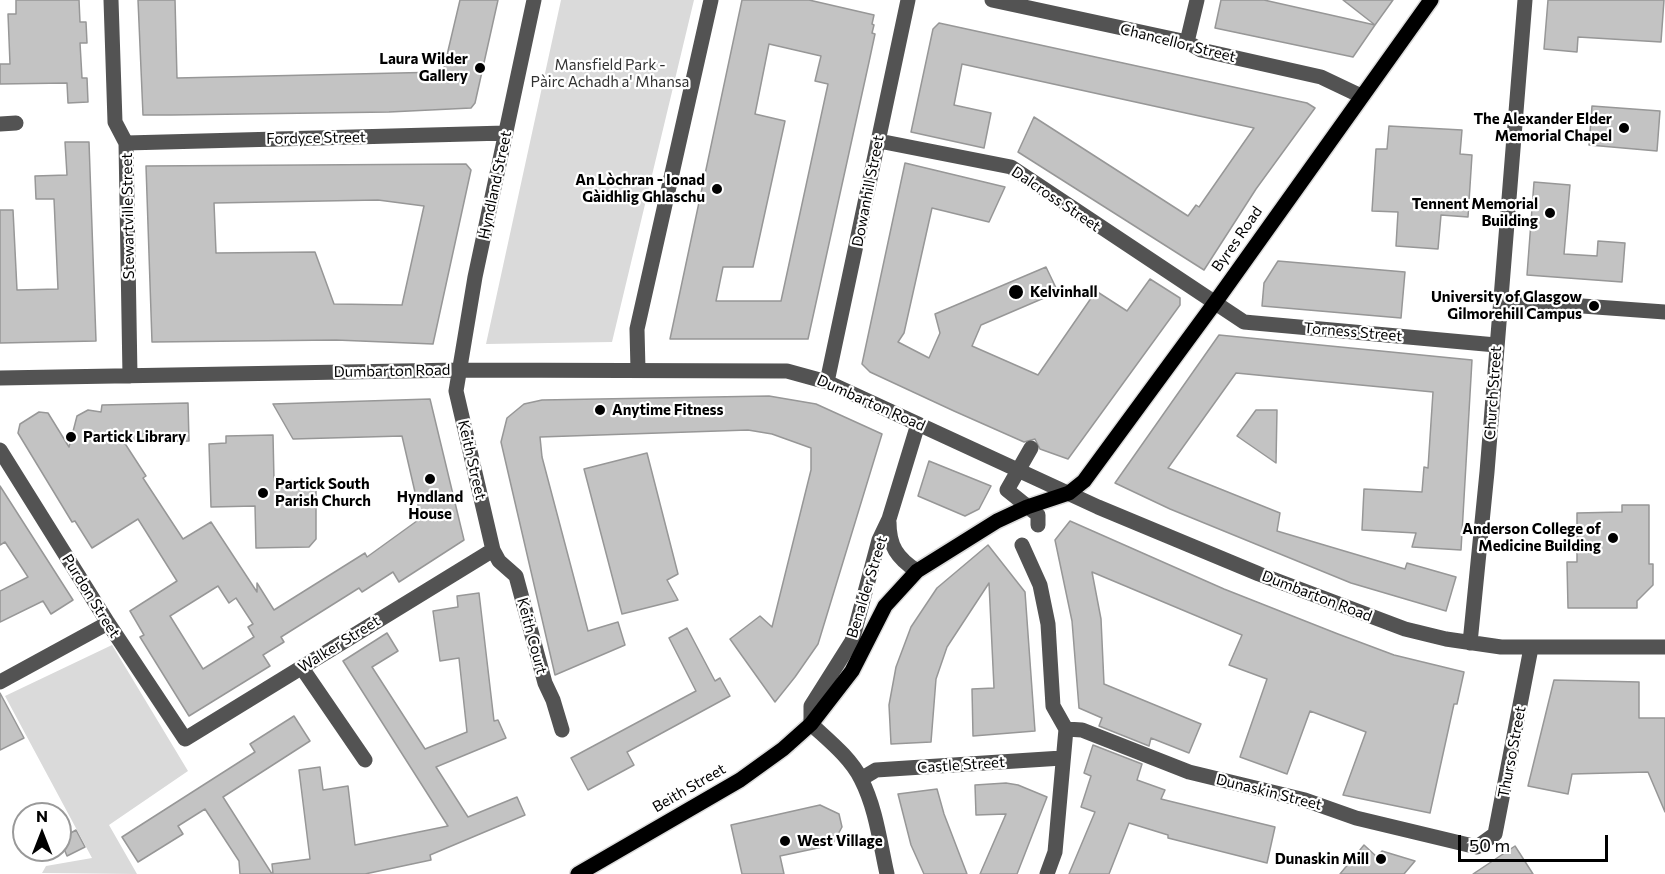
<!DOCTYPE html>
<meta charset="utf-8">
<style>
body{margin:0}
#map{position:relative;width:1665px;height:874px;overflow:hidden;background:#fff;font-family:Commissioner,sans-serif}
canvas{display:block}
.north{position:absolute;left:12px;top:802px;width:60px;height:60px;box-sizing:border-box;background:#fff;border:2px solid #999;border-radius:50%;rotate:0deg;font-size:16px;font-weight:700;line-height:24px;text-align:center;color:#000}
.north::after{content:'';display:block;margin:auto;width:21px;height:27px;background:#000;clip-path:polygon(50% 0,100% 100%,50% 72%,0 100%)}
.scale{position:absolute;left:1458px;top:835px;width:150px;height:27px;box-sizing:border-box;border:3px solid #000;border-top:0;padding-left:8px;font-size:18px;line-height:21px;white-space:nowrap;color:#000;-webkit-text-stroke:4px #fff;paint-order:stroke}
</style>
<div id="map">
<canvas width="1665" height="874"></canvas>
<div class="north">N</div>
<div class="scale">50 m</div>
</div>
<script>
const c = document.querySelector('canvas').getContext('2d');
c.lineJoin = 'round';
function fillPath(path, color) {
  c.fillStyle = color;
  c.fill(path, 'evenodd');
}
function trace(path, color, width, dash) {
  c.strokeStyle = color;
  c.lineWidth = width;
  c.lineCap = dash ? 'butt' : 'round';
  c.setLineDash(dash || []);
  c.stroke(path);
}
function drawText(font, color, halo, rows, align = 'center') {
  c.font = font + ' Commissioner,sans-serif';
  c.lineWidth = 4.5;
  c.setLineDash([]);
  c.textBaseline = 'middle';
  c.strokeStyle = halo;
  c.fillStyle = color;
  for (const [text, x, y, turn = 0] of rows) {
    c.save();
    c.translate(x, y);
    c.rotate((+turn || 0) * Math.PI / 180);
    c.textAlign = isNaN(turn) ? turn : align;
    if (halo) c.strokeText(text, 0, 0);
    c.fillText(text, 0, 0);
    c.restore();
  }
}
const green = new Path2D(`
 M 561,0 L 694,0 L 612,342 L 486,344 Z
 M 112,645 L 188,771 L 109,825 L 137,874 L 42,873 L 46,866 L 92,858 L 5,696 Z`);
const building = new Path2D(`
 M 16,0 L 79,0 L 80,22 L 86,22 L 87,43 L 80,43 L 82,78 L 87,78 L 88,102 L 68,103 L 67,83 L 0,84 L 0,64 L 10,64 L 8,14 L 16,14 Z
 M 138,0 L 175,0 L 177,78 L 443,72 L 460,0 L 498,0 L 475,103 L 471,108 L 389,112 L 171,115 L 143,115 Z
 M 742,0 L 809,0 L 874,15 L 872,24 L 874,25 L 872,33 L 875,34 L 869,62 L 808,339 L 670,339 ZM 769,44 L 821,56 L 815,81 L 828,84 L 781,301 L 716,301 L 723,267 L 753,267 L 785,121 L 755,114 Z
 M 1221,0 L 1264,0 L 1375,25 L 1353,57 L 1215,28 Z
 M 1343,0 L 1393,0 L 1375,25 Z
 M 1548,0 L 1664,0 L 1661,42 L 1578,37 L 1577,52 L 1544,49 Z
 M 939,23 L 1307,103 L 1315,108 L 1256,189 L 1204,270 L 1018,152 L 1034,117 L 1188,216 L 1196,205 L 1199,207 L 1254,128 L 962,64 L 954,105 L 991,113 L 984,148 L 911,132 L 933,29 Z
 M 1592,106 L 1660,111 L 1657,151 L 1589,145 Z
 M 1389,126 L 1462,130 L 1460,154 L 1472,155 L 1468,217 L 1441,215 L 1438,249 L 1396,246 L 1398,212 L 1372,211 L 1376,149 L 1387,149 Z
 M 65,142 L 89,142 L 96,341 L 0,343 L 0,210 L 13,210 L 17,290 L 58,289 L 54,199 L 36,199 L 35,176 L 67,175 Z
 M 905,163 L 1005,187 L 989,222 L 932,208 L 904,333 L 898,342 L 929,358 L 940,333 L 935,314 L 1046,267 L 1058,292 L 981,325 L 972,346 L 1038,375 L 1096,291 L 1127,311 L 1150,279 L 1180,298 L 1180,305 L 1068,459 L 1040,449 L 1035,439 L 1024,442 L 954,411 L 870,372 L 862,364 Z
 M 466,164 L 471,170 L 433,344 L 336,340 L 152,342 L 146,166 ZM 378,200 L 424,206 L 402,305 L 334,304 L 315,252 L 216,253 L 214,203 Z
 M 1534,182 L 1570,185 L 1564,254 L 1597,256 L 1598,241 L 1625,243 L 1622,282 L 1527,275 Z
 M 1278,261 L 1405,272 L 1401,318 L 1262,306 L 1264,283 Z
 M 1219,335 L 1472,360 L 1461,550 L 1412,547 L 1416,533 L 1362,530 L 1364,489 L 1422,492 L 1424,467 L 1428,468 L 1433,392 L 1236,373 L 1168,468 L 1280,513 L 1277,531 L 1405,569 L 1407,563 L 1456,577 L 1446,611 L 1351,583 L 1170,509 L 1115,483 Z
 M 769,396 L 816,404 L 882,434 L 818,644 L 795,677 L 775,702 L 730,639 L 760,616 L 772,627 L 811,470 L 811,448 L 772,434 L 748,430 L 540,437 L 542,457 L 588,631 L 618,622 L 625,645 L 555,675 L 501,442 L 507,418 L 524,404 L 542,400 Z
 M 430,399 L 464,540 L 399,582 L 393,572 L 362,592 L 359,588 L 281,637 L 284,642 L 263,655 L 270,666 L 189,716 L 140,637 L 144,635 L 130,611 L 177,581 L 138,519 L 92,548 L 75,521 L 72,522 L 18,433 L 20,424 L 39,412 L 48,413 L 69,447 L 77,416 L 88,410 L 101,412 L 102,405 L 188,403 L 189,441 L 124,442 L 146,476 L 143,478 L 183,539 L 211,522 L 257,592 L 257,583 L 274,610 L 365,553 L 367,557 L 421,518 L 402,436 L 293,439 L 273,404 ZM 218,586 L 229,603 L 236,598 L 253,624 L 248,627 L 254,637 L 203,669 L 170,616 Z
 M 1256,410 L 1277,410 L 1276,463 L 1237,436 Z
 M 273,435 L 274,481 L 316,480 L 316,539 L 309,547 L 256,548 L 255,506 L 211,507 L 209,444 L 226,443 L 226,436 Z
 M 647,453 L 678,574 L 667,580 L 678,600 L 622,614 L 584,469 Z
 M 929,461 L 991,486 L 979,509 L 965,516 L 918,496 Z
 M 0,486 L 73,600 L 51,614 L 43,601 L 0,622 L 0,591 L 28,577 L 5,542 L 0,545 Z
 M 1622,505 L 1649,505 L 1649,564 L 1653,564 L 1653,585 L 1637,601 L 1637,608 L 1568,608 L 1567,562 L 1577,562 L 1577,513 L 1622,512 Z
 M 1070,521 L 1224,589 L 1338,634 L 1394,655 L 1464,672 L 1457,704 L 1454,704 L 1430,813 L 1343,795 L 1366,732 L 1310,711 L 1287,774 L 1240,757 L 1267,679 L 1229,665 L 1242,635 L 1092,572 L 1101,619 L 1104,684 L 1201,724 L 1189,753 L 1151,738 L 1149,746 L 1099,726 L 1102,718 L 1079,708 L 1072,621 L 1055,540 Z
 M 988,545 L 1025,592 L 1035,731 L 973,736 L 972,689 L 994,688 L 989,583 L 947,647 L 936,679 L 931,742 L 891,744 L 889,705 L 896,667 L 911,627 L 937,588 Z
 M 479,593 L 494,721 L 498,720 L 506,738 L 436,767 L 468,817 L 517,797 L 525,815 L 430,855 L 431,860 L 365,874 L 273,874 L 272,864 L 310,859 L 299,770 L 320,767 L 323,790 L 348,786 L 355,845 L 448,826 L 343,661 L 387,633 L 398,651 L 372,667 L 425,749 L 467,732 L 459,658 L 440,661 L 433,611 L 458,607 L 457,596 Z
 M 687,628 L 715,681 L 720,678 L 730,696 L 627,752 L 634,765 L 588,790 L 571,758 L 696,691 L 669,638 Z
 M 1554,680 L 1639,682 L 1639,718 L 1665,718 L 1665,812 L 1648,772 L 1572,774 L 1568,794 L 1528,786 Z
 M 0,693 L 24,738 L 0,750 Z
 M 294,716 L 310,741 L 223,797 L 272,874 L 240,874 L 239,861 L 205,809 L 178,826 L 183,834 L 138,862 L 122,837 L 255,752 L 250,744 Z
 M 1093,745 L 1142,764 L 1137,780 L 1165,790 L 1161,799 L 1275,827 L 1267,863 L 1168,838 L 1168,835 L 1129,823 L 1109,874 L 1069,874 L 1095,812 L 1081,807 L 1091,776 L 1084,773 Z
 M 1006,783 L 1018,785 L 1047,797 L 1017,874 L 980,874 L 1006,814 L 976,815 L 975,785 Z
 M 937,789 L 944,814 L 967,874 L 924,874 L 911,845 L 898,794 Z
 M 820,805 L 839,814 L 842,827 L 832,845 L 780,856 L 784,874 L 742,874 L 731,825 Z
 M 76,830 L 85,847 L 67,856 L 60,839 Z
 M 1364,845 L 1377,857 L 1382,851 L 1415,861 L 1404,874 L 1340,874 Z
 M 1515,846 L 1533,874 L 1473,874 Z`);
const minor = new Path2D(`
 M 111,0 L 115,122 L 126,143 L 130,376
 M 534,0 L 475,277 L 456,391 L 493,550 L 499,561 L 516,576 L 545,683 L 553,700 L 562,730
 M 992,0 L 1187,42 L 1201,50 L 1321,77 L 1361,96
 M 1187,42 L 1197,0
 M 0,124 L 16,123
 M 879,141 L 1011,167 L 1244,322 L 1496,345
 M 126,143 L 506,133
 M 1500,300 L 1665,312
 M 638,370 L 637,329 L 711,0
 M 0,378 L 459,370 L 787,371 L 827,382 L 1098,507 L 1259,574 L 1405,629 L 1446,639 L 1501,647 L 1665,647
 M 827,382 L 908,0
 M 1031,448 L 1007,490 L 1038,515 L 1038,525
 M 0,450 L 108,623 L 185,739 L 493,550
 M 889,522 C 889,546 897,558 917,571
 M 1022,545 L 1040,585 L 1048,624 L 1053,706 L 1066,729 L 1055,852 L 1047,874
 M 1470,643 L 1487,472 L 1525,0
 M 302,668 L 365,760
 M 0,682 L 108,623
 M 1066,729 L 1082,730 L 1189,772 L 1305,800 L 1356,818 L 1477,847 L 1495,834 L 1531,648
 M 861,779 L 876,770 L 1062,758
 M 887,874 C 880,843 876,808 861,779 C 850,757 828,740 811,724 L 811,706 L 852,641 L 879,540 L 889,519 L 918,424`);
const major = new Path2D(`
 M 578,874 L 740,780 L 783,749 L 811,724 L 852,671 L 885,606 L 917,571 L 997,521 L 1027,507 L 1069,493 L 1084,481 L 1214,304 L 1431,0`);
const markers = [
 [480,68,6,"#000"],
 [1624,128,6,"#000"],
 [717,189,6,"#000"],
 [1550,213,6,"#000"],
 [1016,292,8,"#000"],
 [1594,306,6,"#000"],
 [600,410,6,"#000"],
 [71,437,6,"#000"],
 [430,479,6,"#000"],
 [263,493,6,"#000"],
 [1613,538,6,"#000"],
 [785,841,6,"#000"],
 [1381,859,6,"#000"]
];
const streetNames = [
 ["Chancellor Street",1178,43,14],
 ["Fordyce Street",316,138,-1],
 ["Hyndland Street",495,185,-78],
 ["Dowanhill Street",868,191,-79],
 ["Dalcross Street",1056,199,34],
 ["Stewartville Street",128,216,-91],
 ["Byres Road",1237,239,-55],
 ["Torness Street",1353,332,5],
 ["Dumbarton Road",392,371,-1],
 ["Church Street",1493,393,-86],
 ["Dumbarton Road",871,403,24],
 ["Keith Street",472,460,77],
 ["Benalder Street",867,587,-73],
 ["Purdon Street",91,596,58],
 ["Dumbarton Road",1317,596,21],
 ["Keith Court",532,636,75],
 ["Walker Street",339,644,-32],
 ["Thurso Street",1512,752,-79],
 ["Castle Street",961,765,-4],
 ["Beith Street",689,788,-30],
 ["Dunaskin Street",1269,792,14]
];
const poiNames = [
 ["Laura Wilder",468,59],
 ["Gallery",468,76],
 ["The Alexander Elder",1612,119],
 ["Memorial Chapel",1612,136],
 ["An Lòchran - Ionad",705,180],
 ["Gàidhlig Ghlaschu",705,197],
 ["Tennent Memorial",1538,204],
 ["Building",1538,221],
 ["Kelvinhall",1030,292,"left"],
 ["University of Glasgow",1582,297],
 ["Gilmorehill Campus",1582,314],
 ["Anytime Fitness",612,410,"left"],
 ["Partick Library",83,437,"left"],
 ["Partick South",275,484,"left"],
 ["Parish Church",275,501,"left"],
 ["Hyndland",430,497,"center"],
 ["House",430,514,"center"],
 ["Anderson College of",1601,529],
 ["Medicine Building",1601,546],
 ["West Village",797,841,"left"],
 ["Dunaskin Mill",1369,859]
];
const parkNames = [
 ["Mansfield Park -",610,65],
 ["Pàirc Achadh a' Mhansa",610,82]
];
fillPath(green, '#dadada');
fillPath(building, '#c3c3c3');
trace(building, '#979797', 1.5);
trace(major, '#dbdbdb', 18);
trace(minor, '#535353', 15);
trace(major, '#000', 15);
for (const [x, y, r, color] of markers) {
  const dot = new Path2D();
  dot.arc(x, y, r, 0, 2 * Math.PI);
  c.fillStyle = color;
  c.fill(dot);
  trace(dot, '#fff', 2);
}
drawText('15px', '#000', '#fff', streetNames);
drawText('bold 15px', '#000', '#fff', poiNames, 'right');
drawText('15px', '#313131', '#fff', parkNames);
</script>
